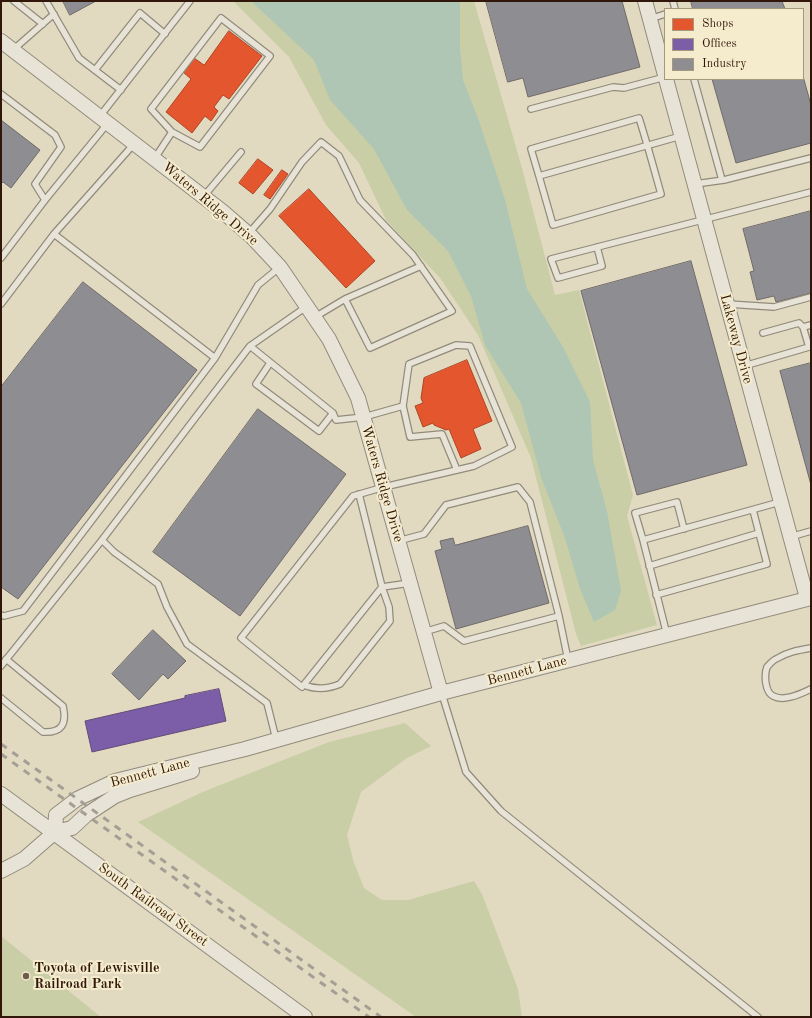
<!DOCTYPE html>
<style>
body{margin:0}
#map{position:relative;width:812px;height:1018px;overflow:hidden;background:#e1dac1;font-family:"Old Standard TT",serif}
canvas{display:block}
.frame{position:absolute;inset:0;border:2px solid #301709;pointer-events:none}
.legend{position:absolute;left:664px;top:8px;width:140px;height:72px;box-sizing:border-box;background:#f5ecce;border:1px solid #a6977f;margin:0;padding:5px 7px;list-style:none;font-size:12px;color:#301709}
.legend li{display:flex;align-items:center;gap:8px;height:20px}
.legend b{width:20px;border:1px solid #a6977f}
</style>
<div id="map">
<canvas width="812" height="1018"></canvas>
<div class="frame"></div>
<ul class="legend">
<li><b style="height:11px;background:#e4572e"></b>Shops</li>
<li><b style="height:11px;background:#7b5ea7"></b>Offices</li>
<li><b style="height:11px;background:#8d8d92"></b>Industry</li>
</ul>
</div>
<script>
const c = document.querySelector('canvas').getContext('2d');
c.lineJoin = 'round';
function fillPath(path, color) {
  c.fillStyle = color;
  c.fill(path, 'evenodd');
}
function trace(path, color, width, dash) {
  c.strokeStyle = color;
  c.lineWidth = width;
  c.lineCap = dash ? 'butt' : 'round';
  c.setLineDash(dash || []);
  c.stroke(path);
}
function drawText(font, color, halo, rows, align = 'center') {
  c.font = font + ' "Old Standard TT",serif';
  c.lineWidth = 4;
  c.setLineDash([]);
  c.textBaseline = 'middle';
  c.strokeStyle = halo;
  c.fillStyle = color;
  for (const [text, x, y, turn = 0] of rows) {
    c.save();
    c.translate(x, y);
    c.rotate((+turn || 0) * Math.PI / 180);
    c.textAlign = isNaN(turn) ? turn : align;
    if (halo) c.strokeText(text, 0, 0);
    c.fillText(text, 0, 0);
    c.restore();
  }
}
const green = new Path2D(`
 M 233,1 L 474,1 L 522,168 L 555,295 L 579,290 L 633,495 L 627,516 L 657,625 L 581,646 L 576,634 L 531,458 L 478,335 L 440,278 L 386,220 L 359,163 L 326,125 L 289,57 Z
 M 405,723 L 431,746 L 407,758 L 361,792 L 347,835 L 353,860 L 364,888 L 382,900 L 408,900 L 474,881 L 482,894 L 518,989 L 522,1017 L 416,1017 L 138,822 L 205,791 L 329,742 Z
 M 1,936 L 101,1017 L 1,1017 Z`);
const water = new Path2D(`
 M 251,1 L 460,1 L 460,48 L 463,80 L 479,121 L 505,200 L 527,289 L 563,347 L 590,402 L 593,460 L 607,511 L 621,591 L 615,610 L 594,622 L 580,589 L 565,538 L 541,477 L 521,403 L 485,345 L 471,296 L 448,251 L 407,210 L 374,149 L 330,100 L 314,60 Z`);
const shops = new Path2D(`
 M 229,31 L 262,56 L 229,99 L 223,95 L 214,107 L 218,111 L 211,121 L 205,116 L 192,133 L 166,112 L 191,79 L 183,72 L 194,58 L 204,65 Z
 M 258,159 L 273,170 L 253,194 L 239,183 Z
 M 282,170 L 288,174 L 270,199 L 264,195 Z
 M 309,189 L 375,261 L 346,288 L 279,216 Z
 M 467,360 L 492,421 L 473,429 L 481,449 L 461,458 L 449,429 L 446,430 L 434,425 L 433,423 L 423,427 L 415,406 L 423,403 L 421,398 L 424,378 Z`);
const offices = new Path2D(`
 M 219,689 L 226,721 L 92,752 L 85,721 L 185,698 L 185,696 Z`);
const industry = new Path2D(`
 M 63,1 L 96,1 L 70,15 Z
 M 486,1 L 622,1 L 640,67 L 528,97 L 523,78 L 508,82 Z
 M 691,1 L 782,1 L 785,9 L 693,9 Z
 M 803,76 L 811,105 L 811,143 L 736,163 L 712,79 L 803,79 Z
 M 1,120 L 40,150 L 11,188 L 3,182 L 1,184 Z
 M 811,211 L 811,293 L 776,302 L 774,296 L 757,300 L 750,272 L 754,271 L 743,229 Z
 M 691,261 L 747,465 L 637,495 L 581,291 Z
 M 83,282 L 197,370 L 18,599 L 1,587 L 1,387 Z
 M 811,363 L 811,485 L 780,371 Z
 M 258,409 L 346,474 L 240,616 L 153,552 Z
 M 528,526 L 549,603 L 456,629 L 435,551 L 442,549 L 440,541 L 453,538 L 455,545 Z
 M 153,630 L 186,661 L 168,679 L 163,674 L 139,700 L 112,674 Z`);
const service = new Path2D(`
 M 14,1 L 43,24
 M 46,1 L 79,58 L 121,90
 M 673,1 L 675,9
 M 650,19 L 665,14
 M 14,49 L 54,14
 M 95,70 L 140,13 L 165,34
 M 694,79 L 722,180
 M 1,94 L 55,135 L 61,147 L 35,184 L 45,200
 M 531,109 L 613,87 L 624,88 L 665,77
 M 100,116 L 190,1
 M 155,158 L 172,132 L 200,147 L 270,56 L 221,18 L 151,109 L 172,132
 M 539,176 L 531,149 L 639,118 C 647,143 654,169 661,194 L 553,225 L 539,176 L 681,136
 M 695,184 L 724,180 L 811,158
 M 204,196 L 241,152
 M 249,233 L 270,209 L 302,162 L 321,142 L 339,156 L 360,200 L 413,255 L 452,311 L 370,348 L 345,299 L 315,317
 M 54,234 L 215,358
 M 597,247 L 602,266 L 558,278 L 551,259 L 811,192
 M 1,258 L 45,200 L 108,123
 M 345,299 L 421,266
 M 1,304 L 54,234 L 134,144
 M 728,304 L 774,307 L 811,297
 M 306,307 L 250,346 L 333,413 L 336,420 L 364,417 L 403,406 L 409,364 L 456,345 L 470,346 L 512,447 L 474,466 L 384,487 L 353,496 L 241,638 L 302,687 L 382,587 L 410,583
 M 763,333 L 799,323 L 803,327
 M 270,363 L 256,384 L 319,431 L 333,413
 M 744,366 L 809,347 L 803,327 L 811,325
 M 403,406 L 410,437 L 442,434 L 457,470
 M 790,537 L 811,531
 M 102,540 L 114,552 L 158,584 L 167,607 L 187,644 L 267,703 L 276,739
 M 643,540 L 635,513 L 677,502 L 684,529
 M 398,541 L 424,534 L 446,505 L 518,487 L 530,502 L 559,616 L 568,660
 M 649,566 L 759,533
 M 656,595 L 767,564 L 753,510
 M 1,615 L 4,616 L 23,611 L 215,358 L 258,285 L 280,267
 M 424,632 L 444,626 L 464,641 L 559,616
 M 667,635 L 643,540 L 780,502
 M 811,648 C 799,650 787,652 776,659 C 773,660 769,665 767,667 C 764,675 765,692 773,696 C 784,702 800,694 811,689
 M 1,666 L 102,540 L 250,346
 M 304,685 C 316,690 328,689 340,684 L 390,621 L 389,607 L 382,587 L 359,494
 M 442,694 L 466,772 L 501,811 L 758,1017
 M 1,698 L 43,732 C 62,733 67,724 63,706 L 6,659`);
const tertiary = new Path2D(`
 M 645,1 L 665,75
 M 1,41 L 222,211 L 252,237 L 280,267 L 329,339 L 358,398 L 441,693
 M 666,79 L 807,598
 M 1,794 L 305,1017
 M 55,832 L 56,815 L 77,799 L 115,781 L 245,749 L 441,693 L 811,598
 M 1,871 L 24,859 L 55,832 L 72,828 L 86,815 L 115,796 L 130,790 L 192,771`);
const rail = new Path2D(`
 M 1,744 L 381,1017
 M 1,754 L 369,1017`);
const markers = [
 [26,976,4,"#6e5b49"]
];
const streetNames = [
 ["Waters Ridge Drive",210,204,40],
 ["Lakeway Drive",736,339,75],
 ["Waters Ridge Drive",382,484,74],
 ["Bennett Lane",527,671,-15],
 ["Bennett Lane",150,773,-15],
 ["South Railroad Street",153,905,36]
];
const poiNames = [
 ["Toyota of Lewisville",34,968],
 ["Railroad Park",34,984]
];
fillPath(green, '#c9cea6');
fillPath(water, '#afc6b4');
fillPath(shops, '#e4572e');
trace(shops, '#ae4423', 1);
fillPath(offices, '#7b5ea7');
trace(offices, '#644978', 1);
fillPath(industry, '#8d8d92');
trace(industry, '#716a69', 1);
trace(service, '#928b7b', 8);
trace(tertiary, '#928b7b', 16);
trace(service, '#e7e3d7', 5.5);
trace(tertiary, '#e7e3d7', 14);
trace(rail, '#a49e94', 3, [7, 7]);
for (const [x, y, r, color] of markers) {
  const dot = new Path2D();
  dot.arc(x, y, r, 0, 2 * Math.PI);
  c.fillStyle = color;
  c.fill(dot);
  trace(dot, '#f5ecce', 1.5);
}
drawText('14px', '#301709', '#f5ecce', streetNames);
drawText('bold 14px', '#301709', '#f5ecce', poiNames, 'left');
</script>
